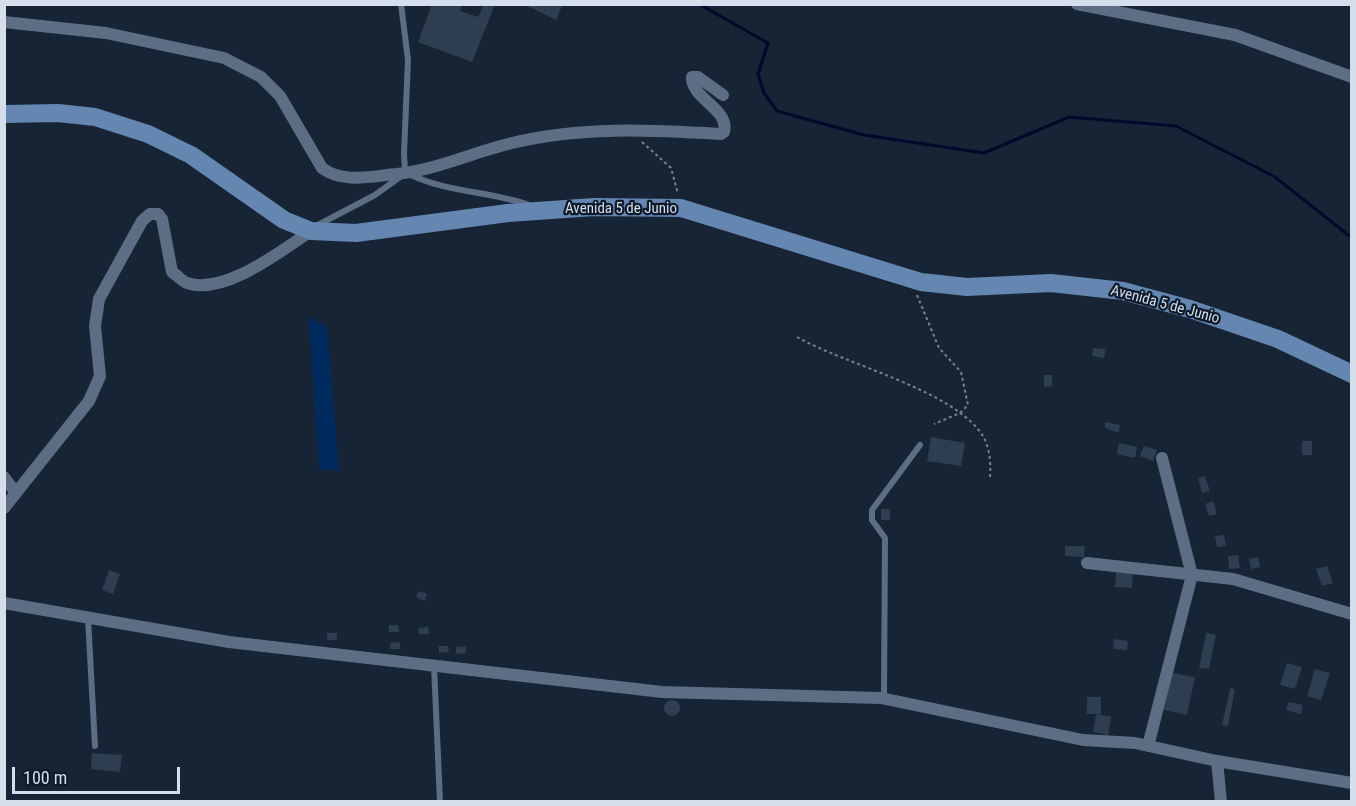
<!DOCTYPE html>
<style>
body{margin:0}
#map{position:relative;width:1356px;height:806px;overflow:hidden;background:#162436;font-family:"Roboto Condensed",sans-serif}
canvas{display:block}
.frame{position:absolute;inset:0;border:6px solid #d5deeb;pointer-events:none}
.scale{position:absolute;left:12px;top:767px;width:168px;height:27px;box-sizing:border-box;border:3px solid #d5deeb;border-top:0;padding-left:8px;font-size:18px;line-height:21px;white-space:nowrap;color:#d5deeb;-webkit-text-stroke:4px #0d1a2b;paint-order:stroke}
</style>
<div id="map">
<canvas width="1356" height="806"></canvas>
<div class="frame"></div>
<div class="scale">100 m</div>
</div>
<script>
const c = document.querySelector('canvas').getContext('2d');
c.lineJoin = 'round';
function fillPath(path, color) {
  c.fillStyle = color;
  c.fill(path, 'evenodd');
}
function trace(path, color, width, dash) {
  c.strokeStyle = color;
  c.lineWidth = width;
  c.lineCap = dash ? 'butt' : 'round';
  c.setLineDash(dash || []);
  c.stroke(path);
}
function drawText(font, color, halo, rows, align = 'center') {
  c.font = font + ' "Roboto Condensed",sans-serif';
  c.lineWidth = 4.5;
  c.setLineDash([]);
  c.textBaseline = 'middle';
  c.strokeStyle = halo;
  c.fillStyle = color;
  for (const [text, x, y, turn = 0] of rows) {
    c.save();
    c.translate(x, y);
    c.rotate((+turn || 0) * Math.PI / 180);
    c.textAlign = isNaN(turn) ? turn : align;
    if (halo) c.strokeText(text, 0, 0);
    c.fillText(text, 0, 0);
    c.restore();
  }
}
const green = new Path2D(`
 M 309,317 L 327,327 L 339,471 L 319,469 Z`);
const stream = new Path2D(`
 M 699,4 L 768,43 L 758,74 L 764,93 L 777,111 L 864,135 L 984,153 L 1069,117 L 1176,126 L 1275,177 L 1352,238`);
const building = new Path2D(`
 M 432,4 L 462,4 L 460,11 L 478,17 L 484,4 L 495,4 L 472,62 L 418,42 Z
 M 523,4 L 563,4 L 556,20 Z
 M 1093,348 L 1106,349 L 1104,358 L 1092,356 Z
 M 1044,375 L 1052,375 L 1052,386 L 1044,387 Z
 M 1105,422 L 1120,425 L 1119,433 L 1105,428 Z
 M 931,437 L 965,443 L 961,466 L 927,461 Z
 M 1302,441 L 1312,441 L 1312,455 L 1302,455 Z
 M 1119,443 L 1137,447 L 1135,458 L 1117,454 Z
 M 1144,446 L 1157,450 L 1153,461 L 1140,456 Z
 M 1205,476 L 1210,491 L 1202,493 L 1198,478 Z
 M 1213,501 L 1217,514 L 1209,516 L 1205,504 Z
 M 881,509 L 890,509 L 890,520 L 881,520 Z
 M 1224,535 L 1226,546 L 1217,547 L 1215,536 Z
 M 1065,546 L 1085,546 L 1084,557 L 1065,556 Z
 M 1238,555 L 1240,568 L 1229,569 L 1228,556 Z
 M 1258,557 L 1260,567 L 1251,569 L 1249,559 Z
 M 1327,566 L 1333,583 L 1322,586 L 1316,569 Z
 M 109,570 L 120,574 L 113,594 L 102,590 Z
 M 1116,572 L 1133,573 L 1132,588 L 1115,587 Z
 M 419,591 L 427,594 L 425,601 L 416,597 Z
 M 389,625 L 398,625 L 399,632 L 389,632 Z
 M 428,627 L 429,634 L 419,634 L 418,628 Z
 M 327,633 L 337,633 L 337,640 L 327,640 Z
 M 1206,633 L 1216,635 L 1209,669 L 1199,668 Z
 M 1114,639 L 1128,641 L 1127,650 L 1113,649 Z
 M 400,642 L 400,649 L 390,649 L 390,643 Z
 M 439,646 L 448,646 L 449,652 L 439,653 Z
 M 466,646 L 466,653 L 456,654 L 456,647 Z
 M 1287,663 L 1302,667 L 1295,689 L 1280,685 Z
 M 1315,669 L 1330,673 L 1321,700 L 1307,696 Z
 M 1172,673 L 1195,677 L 1187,715 L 1164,710 Z
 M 1230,688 L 1235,689 L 1228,726 L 1222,725 Z
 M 1087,697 L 1101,697 L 1101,714 L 1087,714 Z
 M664 708a8 8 0 1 1 16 0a8 8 0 1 1-16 0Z
 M 1289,702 L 1303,705 L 1301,714 L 1286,710 Z
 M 1096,714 L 1111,717 L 1108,735 L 1093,732 Z
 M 92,753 L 122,755 L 120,772 L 91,769 Z`);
const path = new Path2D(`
 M 642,142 L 671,168 L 678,194
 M 917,295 L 939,348 L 961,372 L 968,405 L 960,413 L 934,424
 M 797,337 C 846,365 954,390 983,436 C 990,448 991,465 990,477`);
const lane = new Path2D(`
 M 401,4 L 408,60 L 404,153 L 405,172
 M 409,174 C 447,193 490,191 529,205
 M 316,226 L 375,195 L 400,177
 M 88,618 L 95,746
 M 434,666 L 440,802
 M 884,698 L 885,538 L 872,520 L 872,510 L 920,445`);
const street = new Path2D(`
 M 1077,4 L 1235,35 L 1352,77
 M 4,22 L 106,33 L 224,58 L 261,77 L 280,96 L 322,168 C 343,184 372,176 397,174 C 436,170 474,152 512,143 C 581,126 650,130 721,134 L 724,132 C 730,109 691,99 692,77 L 698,77 L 723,95
 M 4,477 L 16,493
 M 4,508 L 89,401 L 100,376 L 95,326 L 99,299 L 142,221 L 150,214 L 158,214 L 162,219 L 172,272 C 177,275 182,281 187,283 C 224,296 282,250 311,231
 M 1087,563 L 1233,579 L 1352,614
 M 4,603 L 229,642 L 662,692 L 881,698 L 1083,740 L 1135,743 L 1217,761 L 1221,802
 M 1148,746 L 1192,575 L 1162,458
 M 1217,761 L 1352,783`);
const primary = new Path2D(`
 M 4,114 L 58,113 L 95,117 L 148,134 L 191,155 L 284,220 L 311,231 L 356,233 L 508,213 L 594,207 L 681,208 L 921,282 L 967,287 L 1051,283 L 1123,291 L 1190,309 L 1278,339 L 1352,374`);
const streetNames = [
 ["Avenida 5 de Junio",621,209],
 ["Avenida 5 de Junio",1165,305,15]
];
fillPath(green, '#002b5e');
trace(stream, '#00092a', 3);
fillPath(building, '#2e3d50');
trace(path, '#778292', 2, [3, 3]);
trace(lane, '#5d6d83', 6);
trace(street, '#5d6d83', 12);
trace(primary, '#6586b1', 18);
drawText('15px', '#d5deeb', '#0d1a2b', streetNames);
</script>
